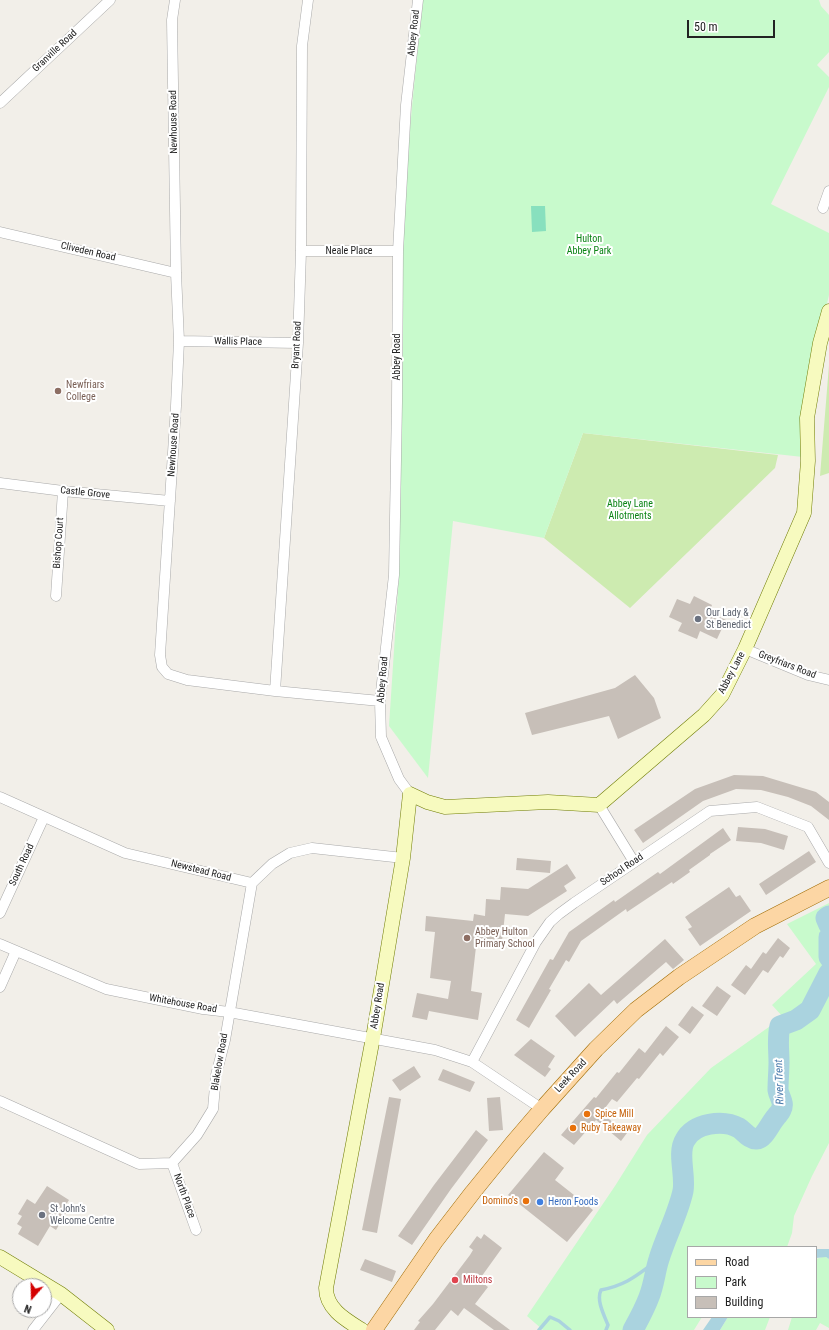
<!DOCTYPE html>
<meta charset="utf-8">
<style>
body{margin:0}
#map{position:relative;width:829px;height:1330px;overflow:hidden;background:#f2efe9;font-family:"Roboto Condensed",sans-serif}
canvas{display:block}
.legend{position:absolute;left:687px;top:1246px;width:130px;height:72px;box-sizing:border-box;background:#fff;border:1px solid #a7a7a7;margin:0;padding:5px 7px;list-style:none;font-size:12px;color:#222}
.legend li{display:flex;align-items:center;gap:8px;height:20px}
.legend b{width:20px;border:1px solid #a7a7a7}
.north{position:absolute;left:12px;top:1278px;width:40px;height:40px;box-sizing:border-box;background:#fff;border:1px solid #a7a7a7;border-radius:50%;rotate:200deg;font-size:11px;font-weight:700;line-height:16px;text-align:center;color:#222}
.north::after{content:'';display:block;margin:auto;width:14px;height:18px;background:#d40000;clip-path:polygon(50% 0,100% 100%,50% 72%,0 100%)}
.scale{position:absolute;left:687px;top:20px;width:88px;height:18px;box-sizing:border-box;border:2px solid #222;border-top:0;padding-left:5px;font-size:12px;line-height:14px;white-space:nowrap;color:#222;-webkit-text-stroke:3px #fff;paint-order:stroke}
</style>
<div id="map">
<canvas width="829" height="1330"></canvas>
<ul class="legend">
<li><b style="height:5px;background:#fcd6a4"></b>Road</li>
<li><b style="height:11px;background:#c8facc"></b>Park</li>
<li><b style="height:11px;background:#c7bfb8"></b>Building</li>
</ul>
<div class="north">N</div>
<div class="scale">50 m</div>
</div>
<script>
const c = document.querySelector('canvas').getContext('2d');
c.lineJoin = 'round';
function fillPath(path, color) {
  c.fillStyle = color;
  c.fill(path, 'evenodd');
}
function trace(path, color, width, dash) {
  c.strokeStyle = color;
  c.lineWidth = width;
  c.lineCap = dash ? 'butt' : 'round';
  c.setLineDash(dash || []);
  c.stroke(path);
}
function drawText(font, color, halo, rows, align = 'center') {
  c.font = font + ' "Roboto Condensed",sans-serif';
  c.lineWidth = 4;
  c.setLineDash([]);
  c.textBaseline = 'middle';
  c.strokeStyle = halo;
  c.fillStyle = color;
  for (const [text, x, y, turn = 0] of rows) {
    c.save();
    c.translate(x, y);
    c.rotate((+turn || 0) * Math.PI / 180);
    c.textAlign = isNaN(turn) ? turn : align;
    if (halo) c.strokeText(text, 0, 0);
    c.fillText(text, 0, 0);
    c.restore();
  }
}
const grass = new Path2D(`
 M 829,365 L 829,473 L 820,476 Z
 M 583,433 L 778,455 L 775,468 L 630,608 L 544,538 Z`);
const park = new Path2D(`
 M 423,0 L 819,0 L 821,6 L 829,15 L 829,52 L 817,65 L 829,77 L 829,87 L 771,204 L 829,233 L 829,295 L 801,412 L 803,457 L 583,433 L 544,538 L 453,521 L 428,778 L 389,726 L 399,574 L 402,252 C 405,168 414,84 423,0 Z
 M 829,903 L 829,1143 L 812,1176 L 794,1216 L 792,1233 L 787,1247 L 688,1247 L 688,1317 L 702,1317 L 694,1330 L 543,1330 L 527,1316 L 615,1186 L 647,1135 L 711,1068 L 783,1017 L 772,1005 L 816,964 L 787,924 Z
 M 822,1257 L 826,1257 L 829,1259 L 829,1328 L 820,1323 L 816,1330 L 788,1330 L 792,1317 L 816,1317 L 816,1259 Z
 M 728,1317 L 770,1317 L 765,1330 L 720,1330 Z`);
const pitch = new Path2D(`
 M 531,206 L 545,206 L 546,231 L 532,232 Z`);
const water = new Path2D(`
 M 816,1249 L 829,1249 L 829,1259 L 826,1257 L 816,1258 Z
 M 712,1317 L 728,1317 L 720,1330 L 703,1330 Z`);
const stream = new Path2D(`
 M 539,1330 L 550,1317 L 559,1321 L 570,1330
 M 606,1330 L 608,1325 C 604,1315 596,1300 601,1290 C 627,1285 637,1275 658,1260`);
const river = new Path2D(`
 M 829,916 L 826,918 L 829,925
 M 829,937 L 829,957
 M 633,1330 C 639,1319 645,1308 649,1297 C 654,1285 655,1271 659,1259 C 666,1236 678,1214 683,1191 C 686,1175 677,1153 685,1140 C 694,1123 723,1119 739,1128 C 744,1131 750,1140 757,1139 C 764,1139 771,1122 776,1117 C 778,1114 780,1113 781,1110 C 785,1103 779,1097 778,1090 C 778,1081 779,1071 779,1062 C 779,1050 777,1038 780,1026 L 796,1020 L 810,1010 L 829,973`);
const building = new Path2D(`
 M 694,596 L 712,605 L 709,612 L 726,620 L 717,639 L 700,631 L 697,639 L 678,631 L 682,623 L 669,617 L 677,599 L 690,604 Z
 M 635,675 L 654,698 L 661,718 L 618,739 L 609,716 L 532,735 L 525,713 L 615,688 Z
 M 734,775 L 763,776 L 816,792 L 829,802 L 829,820 L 811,806 L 788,797 L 761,790 L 736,789 L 703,801 L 643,843 L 634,830 L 695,789 Z
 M 738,827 L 765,829 L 788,836 L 784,850 L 761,843 L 736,841 Z
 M 723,828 L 731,840 L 710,854 L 710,855 L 689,870 L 690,872 L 673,884 L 672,882 L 627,912 L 626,909 L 581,941 L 569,962 L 566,960 L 549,989 L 551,990 L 529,1028 L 516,1020 L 550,959 L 553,960 L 569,932 L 614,900 L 615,902 L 658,872 L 660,874 Z
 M 809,851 L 816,862 L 766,895 L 759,884 Z
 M 517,858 L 551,861 L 550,873 L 516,870 Z
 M 567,864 L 576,878 L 564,886 L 567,891 L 528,916 L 505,914 L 502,941 L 477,938 L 471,991 L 482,993 L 478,1020 L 429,1011 L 427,1020 L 412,1017 L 417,993 L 448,999 L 451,981 L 430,978 L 435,932 L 425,931 L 426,916 L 473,921 L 474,914 L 485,916 L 486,899 L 500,900 L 501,887 L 528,889 Z
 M 729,887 L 736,897 L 740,895 L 751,911 L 700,946 L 688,929 L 692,927 L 685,917 Z
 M 778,938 L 790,948 L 783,958 L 780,956 L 768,973 L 763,970 L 745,995 L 731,985 L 746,965 L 751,969 L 763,952 L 766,954 Z
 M 665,939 L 684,960 L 673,969 L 666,962 L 617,1004 L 614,1000 L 575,1037 L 555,1016 L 589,983 L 601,995 Z
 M 717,986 L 731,996 L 717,1016 L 702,1006 Z
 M 692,1006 L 704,1015 L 690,1034 L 678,1025 Z
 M 666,1026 L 679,1037 L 663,1056 L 660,1053 L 639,1079 L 637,1078 L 617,1102 L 612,1099 L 601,1113 L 627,1133 L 621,1141 L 596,1120 L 574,1145 L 561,1135 L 594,1097 L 596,1098 L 617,1072 L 619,1073 L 639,1048 L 645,1053 Z
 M 531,1039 L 555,1056 L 548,1067 L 551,1069 L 545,1077 L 514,1055 Z
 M 414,1066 L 421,1077 L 400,1091 L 392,1080 Z
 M 443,1069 L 475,1082 L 470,1092 L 438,1080 Z
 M 389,1097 L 401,1099 L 377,1233 L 362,1230 Z
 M 500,1097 L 503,1130 L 489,1131 L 487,1098 Z
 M 476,1130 L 488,1140 L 451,1189 L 412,1245 L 398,1236 L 434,1185 Z
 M 544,1152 L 564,1168 L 555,1180 L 593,1210 L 567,1242 L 508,1195 Z
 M 47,1186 L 69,1200 L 62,1211 L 66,1213 L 56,1230 L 50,1226 L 38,1246 L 18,1234 L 22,1227 L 17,1224 L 22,1216 L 18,1214 L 27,1199 L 35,1204 Z
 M 484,1234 L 502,1248 L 479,1280 L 488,1287 L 475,1304 L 510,1330 L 494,1330 L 464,1308 L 458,1316 L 451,1310 L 435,1330 L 414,1330 L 420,1322 L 418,1321 L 433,1304 L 470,1255 L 473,1250 L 469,1247 L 477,1236 L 481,1239 Z
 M 365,1259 L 396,1271 L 392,1282 L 360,1270 Z`);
const street = new Path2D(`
 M 175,0 L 172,20 L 176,273 L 179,341 L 176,406 L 160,655 L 162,667 L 168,674 L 187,680 L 275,691 L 380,701
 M 0,103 L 110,0
 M 823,208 L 829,191
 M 0,232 L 176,273
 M 301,251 L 398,251
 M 179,341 L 298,343
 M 0,483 L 63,491 L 170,501
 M 56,596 L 63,491
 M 745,649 L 808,675 L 829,680
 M 275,691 L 298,343 L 301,251 L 302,46 L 308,0
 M 410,794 L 399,779 L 381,737 L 380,701 L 394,575 L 397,402 L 398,251 L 406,105 L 418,0
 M 0,797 L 125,853 L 252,883 L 272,864 L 290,853 L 312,848 L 403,858
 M 599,805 L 634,862
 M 0,913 L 44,817
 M 0,944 L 106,989 L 203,1009 L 229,1012 L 435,1050 L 472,1062 L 542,1109
 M 0,987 L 16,951
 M 472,1062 L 536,942 L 550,922 L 559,914 L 574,903 L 710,811 L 757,807 L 808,827 L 829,863
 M 0,1101 L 139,1164 L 172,1163 L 197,1135 L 213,1109 L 216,1075 L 225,1040 L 252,883
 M 172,1163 L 196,1230
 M 33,1330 L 61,1294`);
const secondary = new Path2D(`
 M 0,1257 L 61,1294 L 107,1330
 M 362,1330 C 346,1320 326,1309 326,1288 L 374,1032 L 403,858 L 410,794 L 427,802 L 445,807 L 548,802 L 599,805 L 704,715 L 722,695 L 745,649 L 804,513 L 808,461 L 807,418 L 820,343 L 829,311`);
const primary = new Path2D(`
 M 374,1330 L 436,1240 L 473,1192 L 512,1144 L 542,1109 L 596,1049 L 636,1010 L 679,977 L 755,926 L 829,888`);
const markers = [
 [58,391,4,"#8d6e63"],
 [698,619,4,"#6b7280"],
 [467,938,4,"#8d6e63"],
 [587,1114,4,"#e8710a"],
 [573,1128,4,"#e8710a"],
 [526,1201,4,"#e8710a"],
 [540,1202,4,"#3f7fe0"],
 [42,1215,4,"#6b7280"],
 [455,1280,4,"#e0444e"]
];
const streetNames = [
 ["Abbey Road",414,33,-84],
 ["Granville Road",55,51,-43],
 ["Newhouse Road",174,122,-91],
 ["Neale Place",349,251],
 ["Cliveden Road",88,252,13],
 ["Wallis Place",238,342,1],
 ["Bryant Road",297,345,-87],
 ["Abbey Road",397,357,-90],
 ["Newhouse Road",174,445,-86],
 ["Castle Grove",85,493,6],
 ["Bishop Court",59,543,-86],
 ["Greyfriars Road",787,665,21],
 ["Abbey Lane",732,673,-62],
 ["Abbey Road",383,680,-85],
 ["South Road",22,865,-65],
 ["School Road",622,870,-34],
 ["Newstead Road",201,871,14],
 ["Whitehouse Road",183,1004,10],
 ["Abbey Road",378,1006,-81],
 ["Blakelow Road",220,1062,-80],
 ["Leek Road",571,1076,-47],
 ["North Place",184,1196,70]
];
const parkNames = [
 ["Hulton",589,239],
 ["Abbey Park",589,251],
 ["Abbey Lane",630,504],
 ["Allotments",630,516]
];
const educationNames = [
 ["Newfriars",66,385],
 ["College",66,397],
 ["Abbey Hulton",475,932],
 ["Primary School",475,944]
];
const worshipNames = [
 ["Our Lady &",706,613],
 ["St Benedict",706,625],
 ["St John’s",50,1209],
 ["Welcome Centre",50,1221]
];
const foodNames = [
 ["Spice Mill",595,1114],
 ["Ruby Takeaway",581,1128],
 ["Domino's",518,1201,"right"]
];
const shopNames = [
 ["Heron Foods",548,1202]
];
const healthNames = [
 ["Miltons",463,1280]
];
const waterNames = [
 ["River Trent",780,1082,-92]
];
fillPath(grass, '#cdebb0');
fillPath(park, '#c8facc');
fillPath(pitch, '#88e0be');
fillPath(water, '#aad3df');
trace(stream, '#aad3df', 3.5);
trace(river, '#aad3df', 21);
fillPath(building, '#c7bfb8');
trace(street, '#a9a9a9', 11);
trace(secondary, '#707d05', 15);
trace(primary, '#a06b00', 17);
trace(street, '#fff', 10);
trace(secondary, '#f7fabf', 14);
trace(primary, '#fcd6a4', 16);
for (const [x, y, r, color] of markers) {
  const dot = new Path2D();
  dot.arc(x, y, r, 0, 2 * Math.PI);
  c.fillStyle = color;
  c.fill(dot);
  trace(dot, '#fff', 1.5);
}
drawText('10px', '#222', '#fff', streetNames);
drawText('10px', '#0c8416', '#fff', parkNames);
drawText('10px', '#785e54', '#fff', educationNames, 'left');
drawText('10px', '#5b616d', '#fff', worshipNames, 'left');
drawText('10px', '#c56008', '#fff', foodNames, 'left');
drawText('10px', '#366cbe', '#fff', shopNames, 'left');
drawText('10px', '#be3a42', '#fff', healthNames, 'left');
drawText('italic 11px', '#4a7aab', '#fff', waterNames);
</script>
